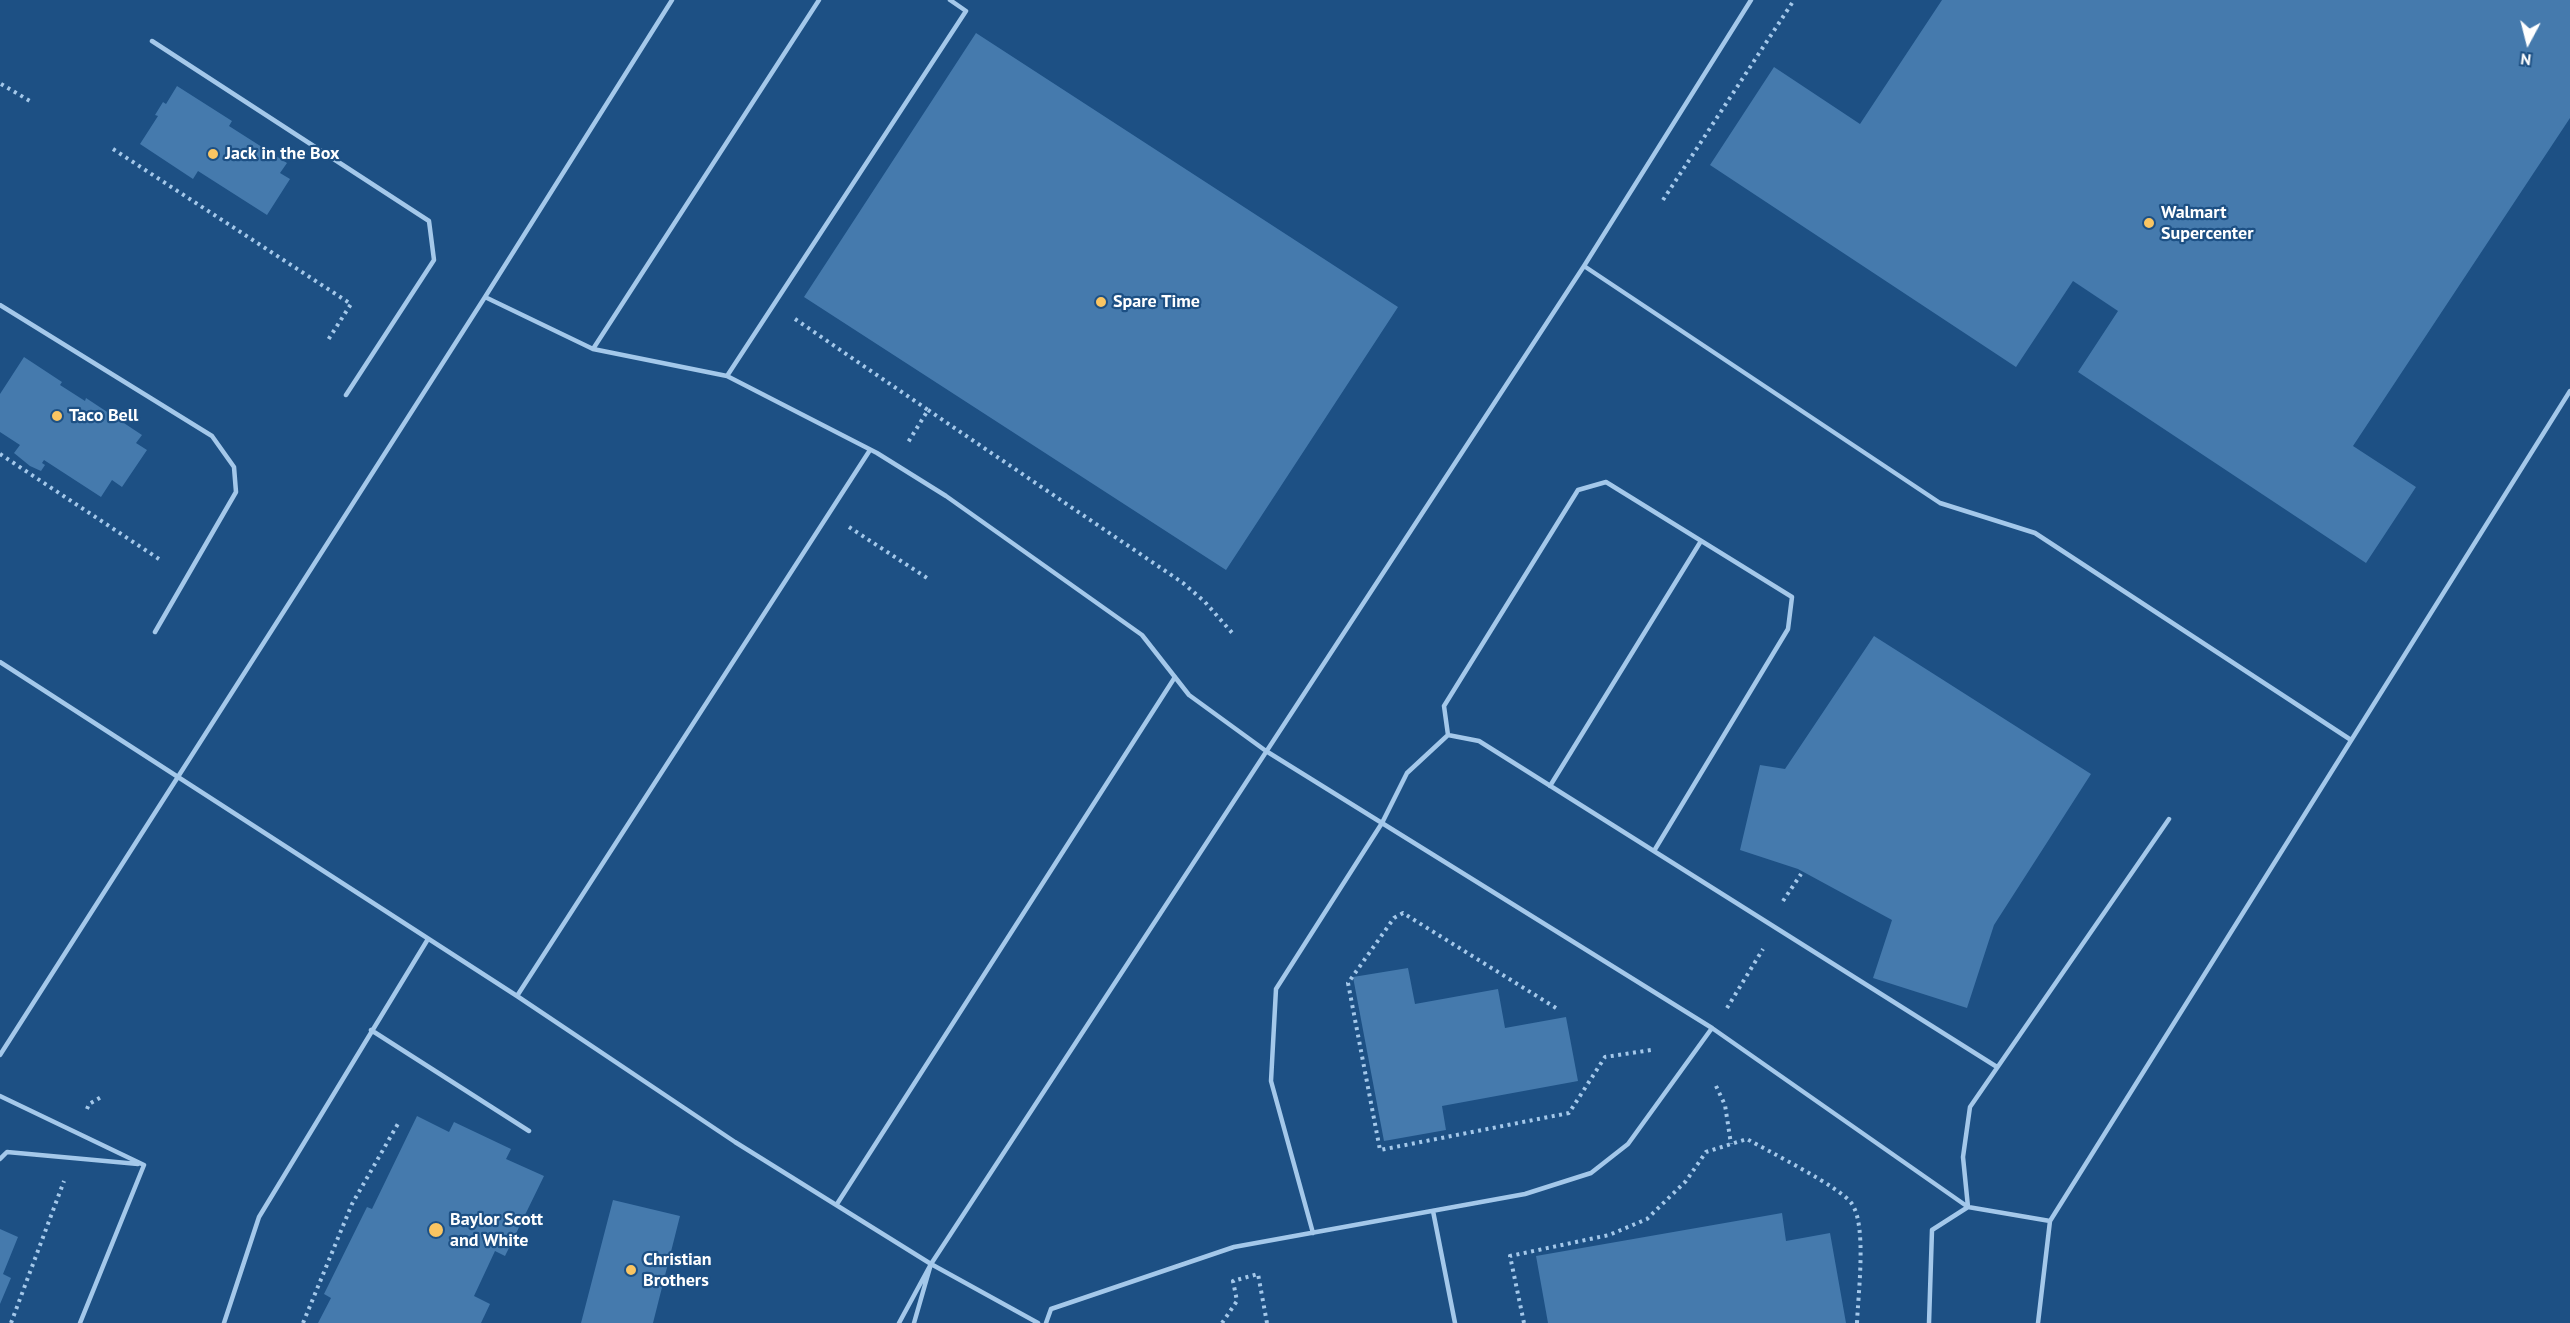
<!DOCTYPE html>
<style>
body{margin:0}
#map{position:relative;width:2570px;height:1323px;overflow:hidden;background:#1d5084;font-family:"PT Sans",sans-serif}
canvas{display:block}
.north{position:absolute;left:2498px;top:12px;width:60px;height:60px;-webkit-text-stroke:4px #1d5084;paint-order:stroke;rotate:187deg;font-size:16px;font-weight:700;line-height:24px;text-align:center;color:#fff}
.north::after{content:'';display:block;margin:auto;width:21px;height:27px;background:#fff;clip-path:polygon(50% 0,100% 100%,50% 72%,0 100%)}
</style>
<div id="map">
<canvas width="2570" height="1323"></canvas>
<div class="north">N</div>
</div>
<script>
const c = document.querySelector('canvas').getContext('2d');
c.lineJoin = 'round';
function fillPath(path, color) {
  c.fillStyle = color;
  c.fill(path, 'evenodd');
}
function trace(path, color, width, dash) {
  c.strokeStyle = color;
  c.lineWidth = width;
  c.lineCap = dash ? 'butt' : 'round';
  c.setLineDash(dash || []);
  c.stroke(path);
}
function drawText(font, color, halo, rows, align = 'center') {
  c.font = font + ' "PT Sans",sans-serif';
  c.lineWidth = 4.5;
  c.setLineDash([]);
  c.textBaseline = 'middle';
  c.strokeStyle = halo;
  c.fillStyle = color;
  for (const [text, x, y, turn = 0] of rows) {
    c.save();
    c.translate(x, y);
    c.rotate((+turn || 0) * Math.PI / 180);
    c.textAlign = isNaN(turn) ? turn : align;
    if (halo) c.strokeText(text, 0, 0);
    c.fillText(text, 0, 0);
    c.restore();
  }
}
const building = new Path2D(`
 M 1942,0 L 2570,0 L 2570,118 L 2353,446 L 2416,487 L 2366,563 L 2078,372 L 2118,311 L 2073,281 L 2016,367 L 1710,165 L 1774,67 L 1860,124 Z
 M 976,33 L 1398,307 L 1226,570 L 804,297 Z
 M 177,86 L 232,121 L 229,126 L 287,163 L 280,173 L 290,179 L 267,215 L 198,171 L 193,179 L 140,144 L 158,116 L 155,115 L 163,102 L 166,104 Z
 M 24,357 L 62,382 L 60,385 L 85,401 L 86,398 L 142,435 L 136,443 L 147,450 L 122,487 L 112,480 L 101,497 L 44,460 L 42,463 L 45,465 L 41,471 L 30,466 L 14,453 L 20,445 L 0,432 L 0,394 Z
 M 1874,636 L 2091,774 L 1994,925 L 1967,1008 L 1873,978 L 1892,920 L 1798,869 L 1740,850 L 1760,765 L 1785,769 Z
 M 1408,968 L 1415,1004 L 1498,989 L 1505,1028 L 1566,1017 L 1578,1081 L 1442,1106 L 1446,1130 L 1384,1141 L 1353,977 Z
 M 417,1116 L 449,1132 L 454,1122 L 511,1149 L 506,1159 L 544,1176 L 505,1256 L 495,1251 L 474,1296 L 490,1304 L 481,1323 L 318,1323 L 331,1298 L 324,1294 L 367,1207 L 372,1209 Z
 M 613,1200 L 680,1216 L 653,1323 L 581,1323 Z
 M 1782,1213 L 1786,1241 L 1830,1233 L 1846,1323 L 1548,1323 L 1536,1256 Z
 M 0,1229 L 18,1237 L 3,1274 L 11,1278 L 0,1304 Z`);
const path = new Path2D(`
 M 1,84 L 30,101
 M 113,149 L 351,304 L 328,340
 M 1663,200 L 1794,0
 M 795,319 L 928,410 L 907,444
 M 928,410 L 1183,583 L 1205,602 L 1234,635
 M 0,454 L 162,561
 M 849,527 L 927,578
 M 1783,901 L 1801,874
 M 1556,1008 L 1403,913 L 1394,918 L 1348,983 L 1380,1150 L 1569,1113 L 1605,1057 L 1651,1050
 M 1727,1008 L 1763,949
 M 1716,1086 L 1725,1105 L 1731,1144
 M 87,1109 L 89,1104 L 103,1096
 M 11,1323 L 64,1181
 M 303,1323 L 352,1204 L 399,1122
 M 1222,1323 L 1237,1301 L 1233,1281 L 1258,1274 L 1267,1323
 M 1524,1323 L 1510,1256 L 1609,1235 L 1647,1219 L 1686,1181 L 1706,1152 L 1747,1139 C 1768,1151 1842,1188 1852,1204 C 1867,1226 1858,1295 1857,1323`);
const lane = new Path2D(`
 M 152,41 L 429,221 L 434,260 L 346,395
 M 1584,266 L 1940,503 L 2035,533 L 2351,740
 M 485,297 L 593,349 L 727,376 L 966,11 L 950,0
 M 0,305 L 212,436 L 234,467 L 236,492 L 155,632
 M 593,349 L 819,0
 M 727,376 L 877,453 L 946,496 L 1142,635 L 1189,695 L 1266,751 L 1712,1028
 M 0,662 L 517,996 L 735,1142 L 931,1264 L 1038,1323
 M 1448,735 L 1444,706 L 1578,490 L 1606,482 L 1792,597 L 1788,629 L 1654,851
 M 1550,786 L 1701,541
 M 517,996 L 870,450
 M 371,1030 L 529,1131
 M 0,1055 L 485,297 L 672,0
 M 0,1096 L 144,1165 L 80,1323
 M 0,1159 L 7,1152 L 138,1164
 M 837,1204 L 1175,677
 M 1968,1207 L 1963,1157 L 1970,1107 L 2169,819
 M 1433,1211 L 1455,1323
 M 1313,1233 L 1271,1081 L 1276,989 L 1382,823 L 1407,773 L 1448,735 L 1479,741 L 1997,1067
 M 931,1264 L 1584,266 L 1751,0
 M 224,1323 L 259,1217 L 428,939
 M 899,1323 L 931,1264 L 914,1323
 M 1046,1323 L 1051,1309 L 1234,1247 L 1525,1194 L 1591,1173 L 1628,1144 L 1712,1028 L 1968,1207
 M 1929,1323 L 1932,1230 L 1968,1207 L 2050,1221
 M 2038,1323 L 2050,1221 L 2570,391`);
const markers = [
 [213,154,6,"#fac562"],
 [2149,223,6,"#fac562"],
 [1101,302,6,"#fac562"],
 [57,416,6,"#fac562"],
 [436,1230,8,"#fac562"],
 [631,1270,6,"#fac562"]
];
const poiNames = [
 ["Jack in the Box",225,154],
 ["Walmart",2161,213],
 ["Supercenter",2161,234],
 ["Spare Time",1113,302],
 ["Taco Bell",69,416],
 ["Baylor Scott",450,1220],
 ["and White",450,1241],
 ["Christian",643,1260],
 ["Brothers",643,1281]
];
fillPath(building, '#457aad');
trace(path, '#a4c8ea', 4, [3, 4.5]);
trace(lane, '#a4c8ea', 4.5);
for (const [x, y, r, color] of markers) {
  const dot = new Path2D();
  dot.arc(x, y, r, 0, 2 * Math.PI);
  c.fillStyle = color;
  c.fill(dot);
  trace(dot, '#1d5084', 2);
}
drawText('bold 18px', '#fff', '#1d5084', poiNames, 'left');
</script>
